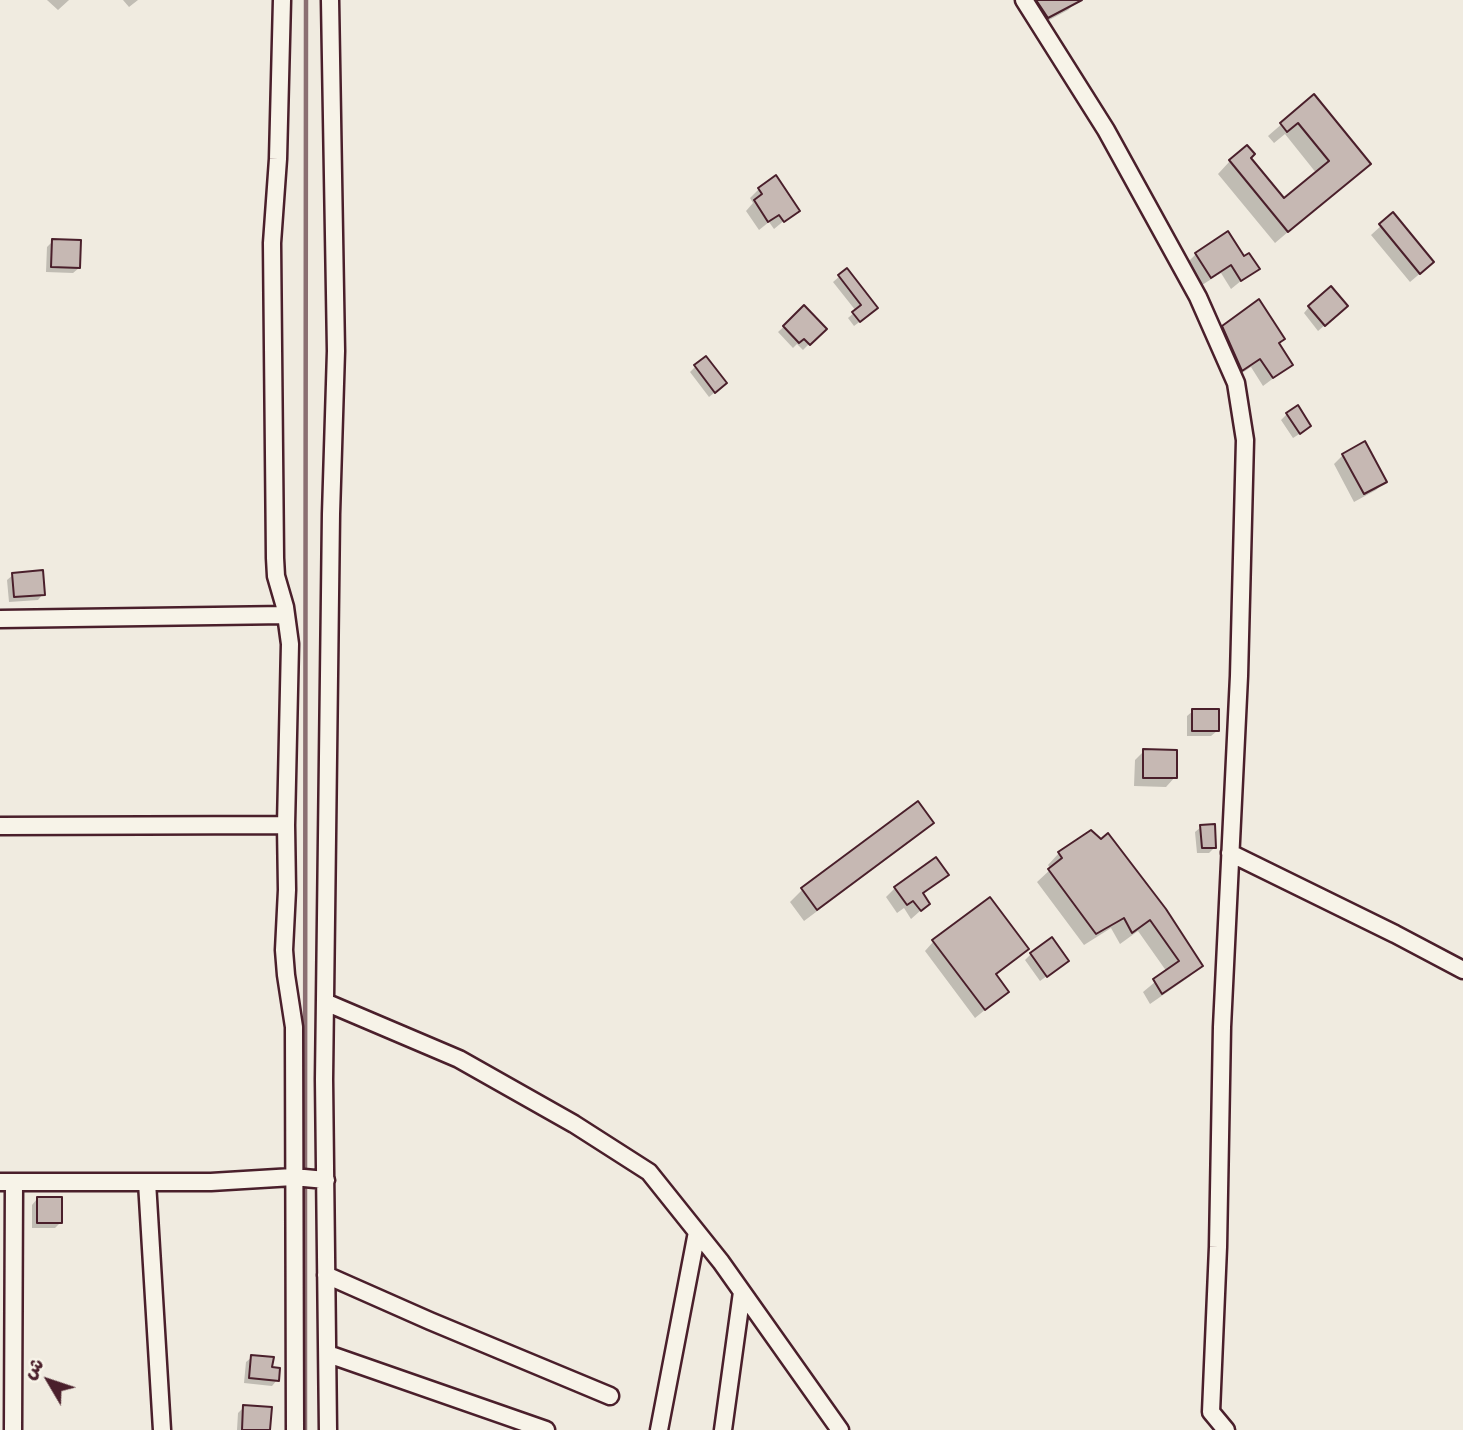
<!DOCTYPE html>
<meta charset="utf-8">
<style>
body{margin:0}
#map{position:relative;width:1463px;height:1430px;overflow:hidden;background:#f0ebe0;font-family:Delius,"Playpen Sans Arabic",sans-serif}
canvas{display:block}
.north{position:absolute;left:14px;top:1346px;width:70px;height:70px;-webkit-text-stroke:5px #f7f3e8;paint-order:stroke;rotate:309deg;font-size:19px;font-weight:700;line-height:28px;text-align:center;color:#4a1f2b}
.north::after{content:'';display:block;margin:auto;width:24px;height:32px;background:#4a1f2b;clip-path:polygon(50% 0,100% 100%,50% 72%,0 100%)}
</style>
<div id="map">
<canvas width="1463" height="1430"></canvas>
<div class="north">ش</div>
</div>
<script>
const c = document.querySelector('canvas').getContext('2d');
c.lineJoin = 'round';
function fillPath(path, color) {
  c.fillStyle = color;
  c.fill(path, 'evenodd');
}
function trace(path, color, width, dash) {
  c.strokeStyle = color;
  c.lineWidth = width;
  c.lineCap = dash ? 'butt' : 'round';
  c.setLineDash(dash || []);
  c.stroke(path);
}
const shadow = new Path2D(`
 M 47,0 L 69,0 L 58,10 Z
 M 123,0 L 138,0 L 129,7 Z
 M 1031,0 L 1077,0 L 1077,1 L 1068,10 L 1038,26 Z
 M 1314,96 L 1369,163 L 1275,243 L 1218,174 L 1230,161 L 1249,158 L 1284,201 L 1317,174 L 1285,134 L 1274,143 L 1268,136 Z
 M 759,189 L 797,210 L 774,229 L 769,222 L 759,230 L 746,211 L 753,203 L 750,198 Z
 M 1393,215 L 1423,271 L 1410,282 L 1371,235 Z
 M 53,241 L 79,268 L 73,273 L 46,272 L 47,247 Z
 M 1196,254 L 1244,258 L 1257,268 L 1231,289 L 1221,273 L 1202,285 L 1187,263 Z
 M 847,270 L 870,314 L 854,326 L 848,318 L 856,311 L 833,282 Z
 M 1309,307 L 1340,312 L 1318,331 L 1304,313 Z
 M 804,308 L 824,329 L 803,350 L 797,344 L 793,348 L 778,332 Z
 M 1223,327 L 1283,339 L 1278,344 L 1291,365 L 1263,386 L 1251,367 L 1233,379 L 1214,336 Z
 M 696,366 L 719,389 L 709,397 L 690,372 Z
 M 1287,414 L 1304,431 L 1293,438 L 1281,420 Z
 M 1343,455 L 1385,481 L 1376,490 L 1354,502 L 1334,464 Z
 M 13,575 L 43,594 L 38,600 L 9,602 L 7,580 Z
 M 1193,711 L 1217,731 L 1211,736 L 1187,736 L 1187,716 Z
 M 1144,751 L 1175,777 L 1166,787 L 1134,786 L 1135,760 Z
 M 917,804 L 932,823 L 919,835 L 804,921 L 790,902 L 802,890 Z
 M 1201,827 L 1215,847 L 1209,853 L 1197,853 L 1195,832 Z
 M 1091,833 L 1201,966 L 1189,977 L 1150,1004 L 1143,992 L 1167,972 L 1138,931 L 1120,944 L 1111,928 L 1084,945 L 1037,882 L 1051,869 L 1048,865 L 1059,853 Z
 M 946,875 L 922,895 L 928,904 L 911,919 L 904,908 L 897,913 L 886,897 L 895,888 Z
 M 933,942 L 1027,949 L 995,976 L 1007,992 L 975,1018 L 925,951 Z
 M 1031,954 L 1061,966 L 1040,981 L 1025,960 Z
 M 37,1199 L 61,1222 L 55,1228 L 32,1228 L 32,1205 Z
 M 252,1357 L 270,1369 L 277,1380 L 272,1386 L 244,1383 L 246,1362 Z
 M 244,1407 L 268,1430 L 237,1430 L 238,1413 Z`);
const stream = new Path2D(`
 M 305,1174 L 306,0
 M 305,1182 L 305,1430`);
const building = new Path2D(`
 M 1036,0 L 1082,0 L 1048,18 Z
 M 1314,94 L 1371,164 L 1288,232 L 1229,160 L 1247,145 L 1255,154 L 1251,158 L 1284,198 L 1329,161 L 1298,123 L 1287,132 L 1280,123 Z
 M 776,175 L 800,211 L 784,222 L 779,215 L 768,222 L 754,200 L 762,194 L 758,188 Z
 M 1393,212 L 1434,262 L 1420,274 L 1379,224 Z
 M 1228,231 L 1244,256 L 1249,253 L 1260,269 L 1241,281 L 1231,265 L 1211,278 L 1195,253 Z
 M 52,239 L 81,240 L 80,268 L 51,267 Z
 M 847,268 L 878,308 L 860,322 L 852,312 L 861,305 L 838,275 Z
 M 1331,286 L 1348,306 L 1325,326 L 1308,306 Z
 M 1259,299 L 1285,339 L 1279,343 L 1293,365 L 1273,378 L 1260,359 L 1242,371 L 1222,326 Z
 M 804,305 L 827,329 L 810,345 L 804,339 L 799,343 L 783,326 Z
 M 706,356 L 727,383 L 715,393 L 694,365 Z
 M 1298,405 L 1311,426 L 1300,434 L 1286,413 Z
 M 1365,441 L 1387,482 L 1364,494 L 1342,454 Z
 M 43,570 L 45,595 L 14,597 L 12,573 Z
 M 1192,709 L 1219,709 L 1219,731 L 1192,731 Z
 M 1143,749 L 1177,750 L 1177,778 L 1143,778 Z
 M 918,801 L 934,823 L 817,910 L 801,888 Z
 M 1215,824 L 1216,848 L 1202,848 L 1200,825 Z
 M 1091,830 L 1101,839 L 1108,833 L 1166,909 L 1203,966 L 1162,994 L 1153,979 L 1179,961 L 1150,920 L 1132,933 L 1124,918 L 1096,934 L 1048,869 L 1062,858 L 1058,852 Z
 M 936,857 L 949,875 L 923,893 L 930,904 L 921,911 L 913,901 L 907,905 L 894,887 Z
 M 990,897 L 1029,949 L 996,974 L 1009,992 L 985,1010 L 932,940 Z
 M 1052,937 L 1069,961 L 1047,977 L 1030,953 Z
 M 37,1197 L 62,1197 L 62,1223 L 37,1223 Z
 M 251,1355 L 274,1357 L 272,1367 L 280,1368 L 279,1381 L 249,1378 Z
 M 243,1405 L 272,1407 L 270,1430 L 242,1430 Z`);
const street = new Path2D(`
 M 282,0 L 278,159 L 272,243 L 275,558 L 276,576 L 285,607 L 290,644 L 286,825 L 287,890 L 284,950 L 286,975 L 294,1027 L 295,1430
 M 1024,0 L 1106,130 L 1198,297 L 1236,383 L 1245,440 L 1239,676 L 1222,1027 L 1218,1247 L 1211,1412 L 1226,1430
 M 0,619 L 286,615
 M 0,826 L 286,825
 M 1230,853 L 1395,934 L 1463,970
 M 325,1002 L 459,1059 L 574,1124 L 649,1172 L 721,1262 L 840,1430
 M 0,1182 L 211,1182 L 293,1177 L 326,1180
 M 147,1182 L 162,1430
 M 326,1275 L 430,1321 L 610,1396
 M 328,1354 L 546,1430
 M 13,1430 L 14,1182
 M 328,1430 L 324,1079 L 331,514 L 336,351 L 330,0
 M 659,1430 L 697,1232
 M 723,1430 L 742,1292`);
fillPath(shadow, '#0003');
trace(stream, '#8b6f72', 4.5);
fillPath(building, '#c6b8b3');
trace(building, '#4a1f2b', 2);
trace(street, '#4a1f2b', 21);
trace(street, '#f7f3e8', 16);
</script>
